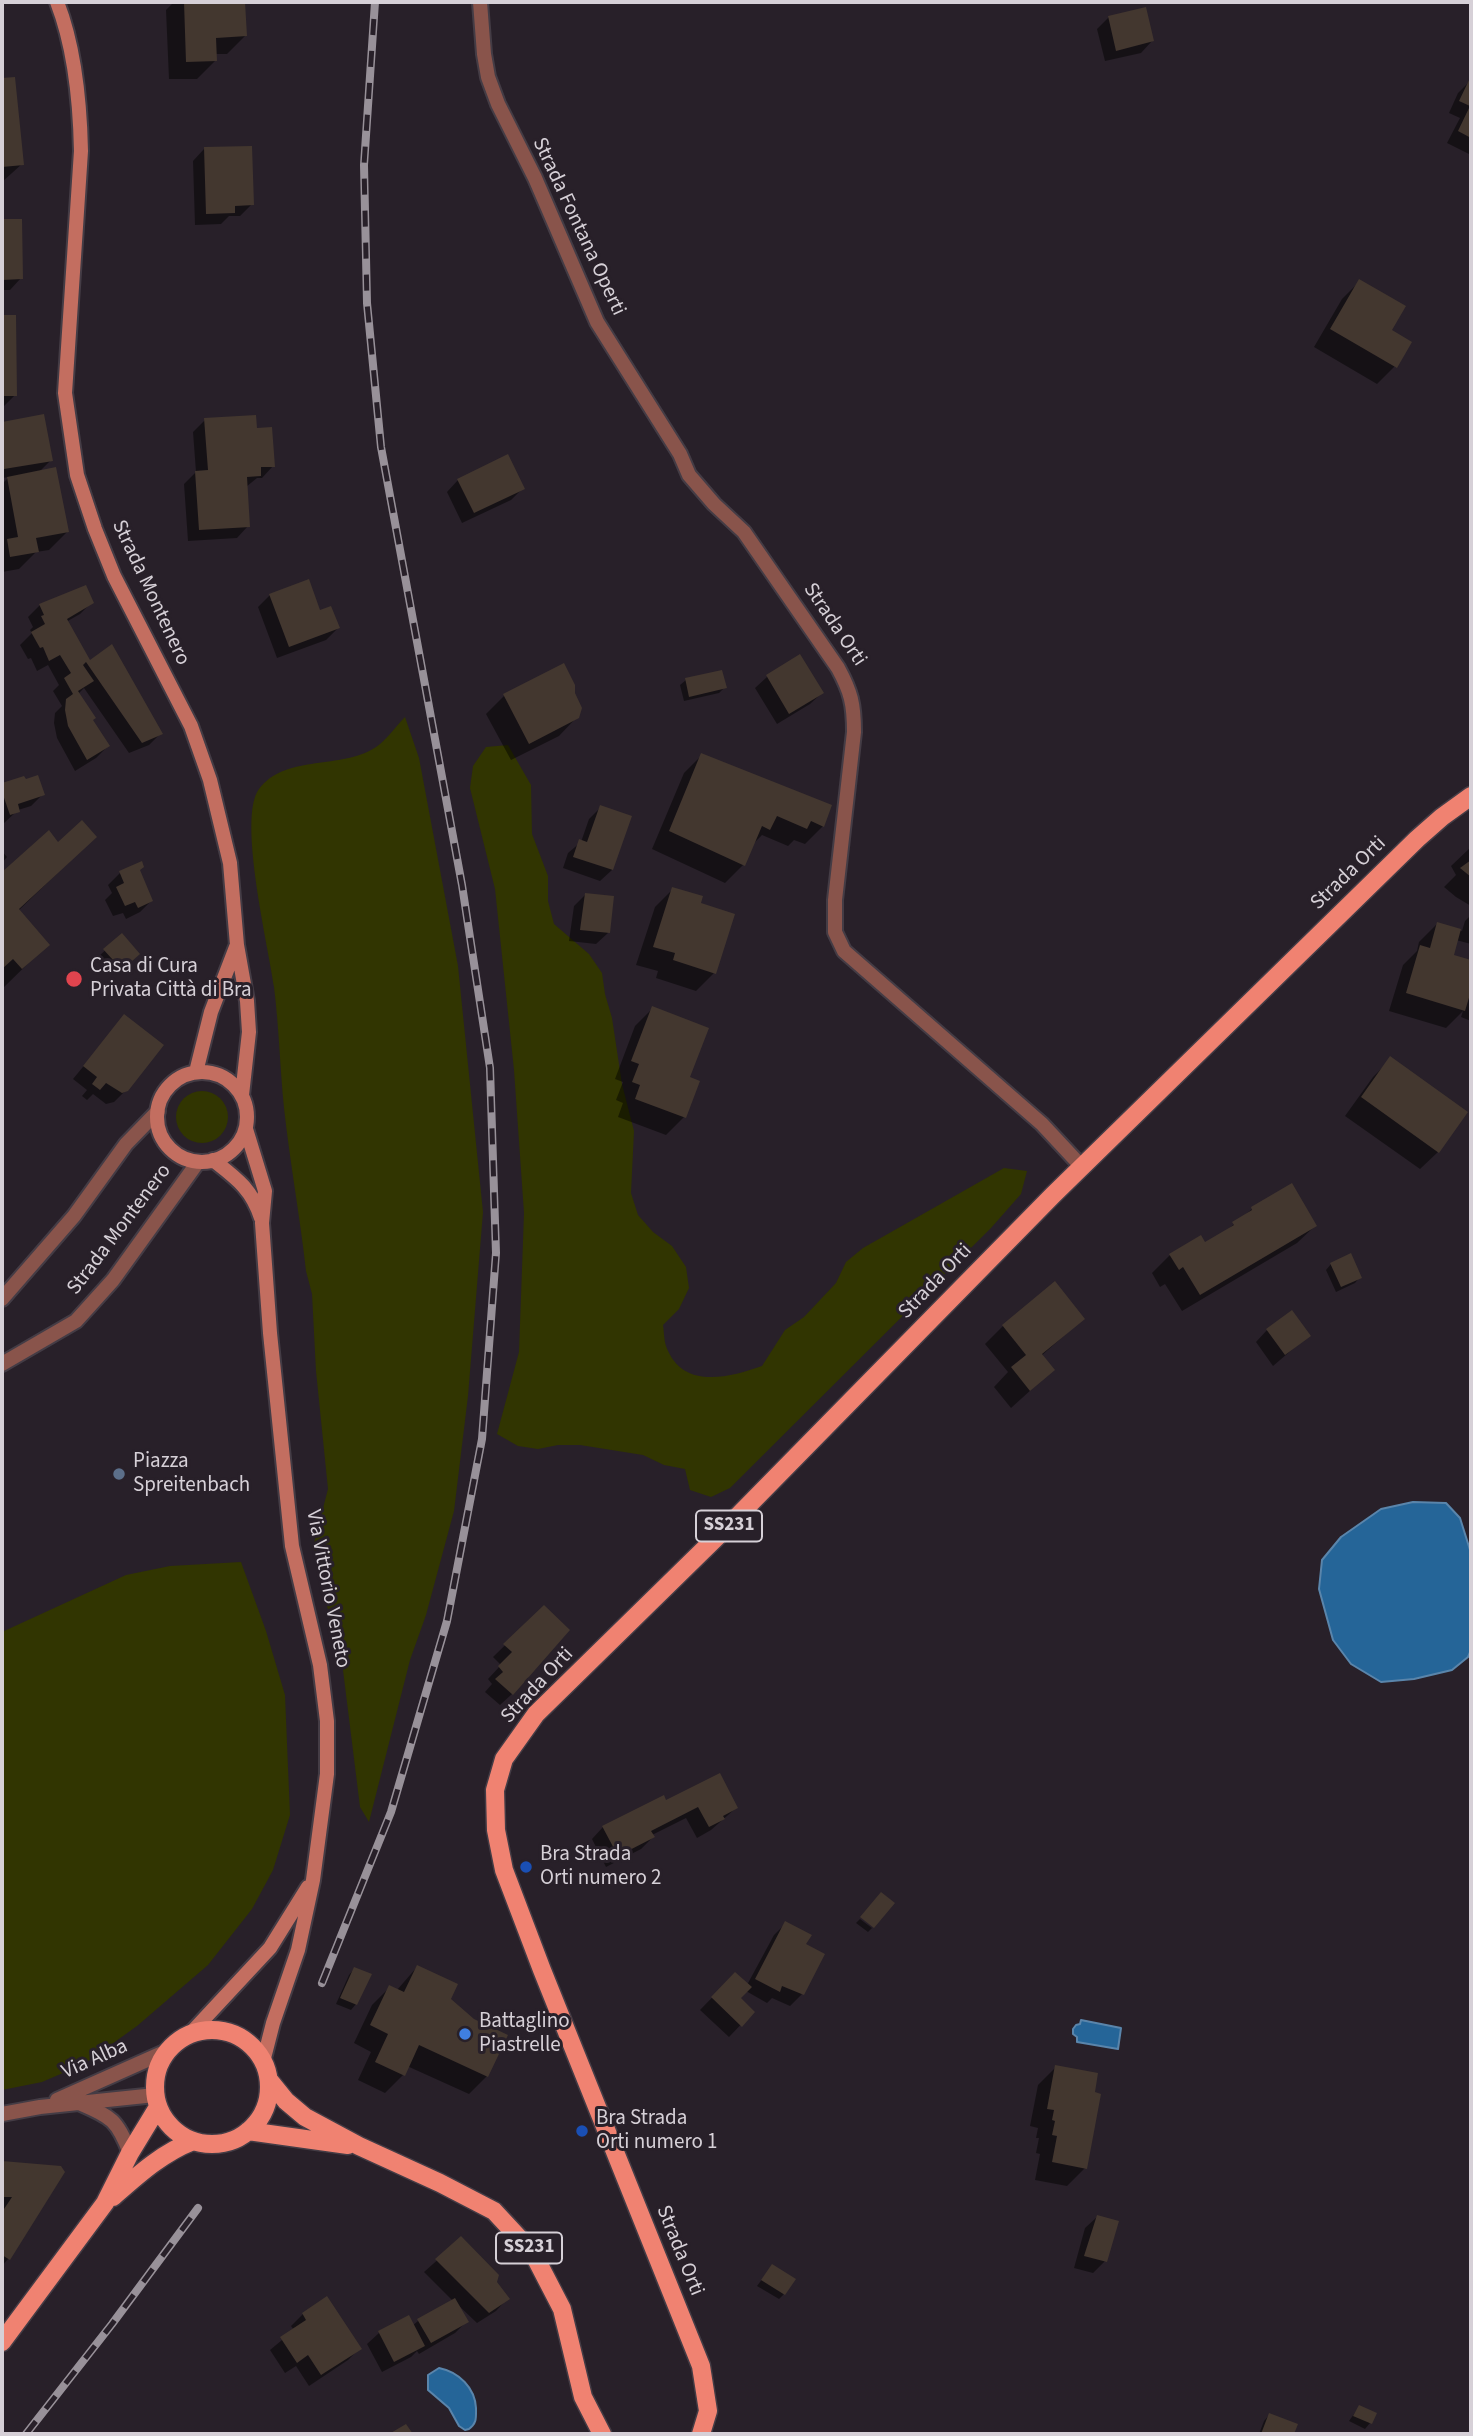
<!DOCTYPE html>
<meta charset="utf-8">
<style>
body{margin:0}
#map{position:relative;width:1473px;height:2436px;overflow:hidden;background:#282029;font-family:"Source Sans 3",sans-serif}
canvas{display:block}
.frame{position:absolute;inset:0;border:4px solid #d6d0d7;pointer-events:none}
</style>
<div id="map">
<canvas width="1473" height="2436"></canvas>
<div class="frame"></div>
</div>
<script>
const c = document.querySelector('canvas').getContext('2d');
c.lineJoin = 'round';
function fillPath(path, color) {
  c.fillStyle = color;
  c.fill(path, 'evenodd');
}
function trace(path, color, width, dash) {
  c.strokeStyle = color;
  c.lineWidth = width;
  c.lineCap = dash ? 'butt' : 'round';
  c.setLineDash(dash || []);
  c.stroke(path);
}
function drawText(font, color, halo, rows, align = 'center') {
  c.font = font + ' "Source Sans 3",sans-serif';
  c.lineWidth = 6;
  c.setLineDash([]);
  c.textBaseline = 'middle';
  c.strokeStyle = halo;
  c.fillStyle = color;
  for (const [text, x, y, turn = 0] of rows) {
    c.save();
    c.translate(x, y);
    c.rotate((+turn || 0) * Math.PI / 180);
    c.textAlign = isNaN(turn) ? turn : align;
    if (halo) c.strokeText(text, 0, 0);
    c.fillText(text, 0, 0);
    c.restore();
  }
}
const green = new Path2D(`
 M 405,717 L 419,758 L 458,966 L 483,1212 L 468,1396 L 454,1511 L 426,1615 L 410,1660 L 369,1822 L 360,1807 L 342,1662 L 315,1561 L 314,1543 L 328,1489 L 316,1371 L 312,1294 L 306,1271 C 300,1217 290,1163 284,1108 C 280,1068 279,1027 274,987 C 269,948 237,818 259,789 C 285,755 336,769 371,750 C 384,744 395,727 405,717 Z
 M 508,745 L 531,785 L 532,834 L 548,876 L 548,901 L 554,924 L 589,954 L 602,973 L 605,994 L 612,1018 L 622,1084 L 634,1131 L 631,1193 L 638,1215 L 653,1232 L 672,1246 L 686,1267 L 689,1288 L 679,1309 L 663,1325 C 664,1331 664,1340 666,1346 C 682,1390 728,1378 762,1366 L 785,1330 L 804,1317 L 836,1283 L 846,1262 L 863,1248 L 1004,1168 L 1027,1171 L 1021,1194 L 991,1228 L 730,1488 L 711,1497 L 690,1490 L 685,1469 L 664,1465 L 643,1455 L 580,1445 L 558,1445 L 538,1449 L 518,1446 L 497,1434 L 519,1352 L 524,1213 L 514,1070 L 495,889 L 470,788 L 473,766 L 486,747 Z
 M176 1117a26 26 0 1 1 52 0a26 26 0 1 1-52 0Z
 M 241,1562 L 266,1631 L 285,1695 L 290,1815 L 273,1870 L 252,1909 L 208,1965 L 137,2026 L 84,2064 L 42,2082 L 2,2090 L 2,1632 L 126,1575 L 170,1566 Z`);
const water = new Path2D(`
 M 1413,1502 L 1446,1503 L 1460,1518 L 1471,1553 L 1471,1650 L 1468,1657 L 1452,1670 L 1414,1679 L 1381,1682 L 1351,1664 L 1333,1640 L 1319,1589 L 1322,1560 L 1341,1537 L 1381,1509 Z
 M 1081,2020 L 1121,2028 L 1118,2049 L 1077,2042 L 1077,2037 L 1073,2034 L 1073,2029 L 1076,2025 L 1080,2024 Z
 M 439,2368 C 459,2372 475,2388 476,2408 C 476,2418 477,2423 469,2429 L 465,2430 L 459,2426 L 449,2408 L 428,2390 L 428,2375 Z`);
const shadow = new Path2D(`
 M 174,2 L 244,2 L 245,36 L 227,54 L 215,54 L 215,61 L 197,79 L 169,79 L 166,10 Z
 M 1109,17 L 1152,41 L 1141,53 L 1105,61 L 1097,29 Z
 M 13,79 L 22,164 L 2,182 L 2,80 Z
 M 1470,81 L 1471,82 L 1471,155 L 1447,143 L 1460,118 L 1449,113 L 1458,93 Z
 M 204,149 L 252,204 L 240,216 L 229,216 L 221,224 L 195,225 L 193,161 Z
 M 2,220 L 20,220 L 21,278 L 10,290 L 2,290 Z
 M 1360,281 L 1390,331 L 1395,366 L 1377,384 L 1314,347 L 1342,299 Z
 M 2,317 L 14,317 L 15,395 L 2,408 Z
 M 43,416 L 51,460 L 38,473 L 67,532 L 49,550 L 36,552 L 19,569 L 2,572 L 2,484 L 9,477 L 2,478 L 2,424 Z
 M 205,420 L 256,430 L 273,466 L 262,478 L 257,478 L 246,487 L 248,526 L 237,538 L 188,541 L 184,484 L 196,472 L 193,432 Z
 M 458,480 L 523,488 L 511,500 L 462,523 L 447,492 Z
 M 85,588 L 92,602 L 80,614 L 66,622 L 89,663 L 161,733 L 149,745 L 129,753 L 84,688 L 78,694 L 91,721 L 108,746 L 96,758 L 75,771 L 57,738 L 54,723 L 55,713 L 62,706 L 53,691 L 59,685 L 48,665 L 37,671 L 31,658 L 28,659 L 20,645 L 32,633 L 30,630 L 33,627 L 28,617 L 40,605 Z
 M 270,595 L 319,613 L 338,628 L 326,640 L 277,658 L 258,607 Z
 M 800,657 L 822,693 L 810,704 L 777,724 L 755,688 L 767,677 Z
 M 686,680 L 725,687 L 719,693 L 684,701 L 680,685 Z
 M 504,696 L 577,717 L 559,736 L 511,760 L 486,714 Z
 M 702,755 L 823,826 L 805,844 L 794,840 L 788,846 L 762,835 L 751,846 L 743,865 L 725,883 L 652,849 L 684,773 Z
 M 23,778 L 43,794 L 31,806 L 18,810 L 2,825 L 2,785 Z
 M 601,807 L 612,870 L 600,881 L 563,868 L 568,853 L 581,842 L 589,819 Z
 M 49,832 L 58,844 L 95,837 L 18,911 L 48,944 L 2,989 L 2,875 Z
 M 1471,847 L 1471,906 L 1456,897 L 1444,887 L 1456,875 L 1451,866 Z
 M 2,851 L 7,857 L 2,863 Z
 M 138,870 L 151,901 L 140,912 L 126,919 L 123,913 L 113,916 L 105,900 L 112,893 L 108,885 L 120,873 Z
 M 673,889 L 714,973 L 696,991 L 656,978 L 658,971 L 636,965 L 655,907 Z
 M 585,895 L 608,933 L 596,944 L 569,941 L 574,906 Z
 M 1471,915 L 1471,944 L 1456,940 L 1452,956 L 1471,962 L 1469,991 L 1471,989 L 1471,1021 L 1461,1017 L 1463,1011 L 1446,1028 L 1389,1011 L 1403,965 L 1417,951 L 1419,942 L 1437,924 L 1462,931 L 1465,921 Z
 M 122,935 L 133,959 L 115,974 L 99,956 Z
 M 653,1008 L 688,1078 L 698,1082 L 684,1117 L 666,1135 L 618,1117 L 623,1103 L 616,1100 L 623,1082 L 615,1079 L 635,1026 Z
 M 124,1017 L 126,1090 L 114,1102 L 106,1104 L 93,1094 L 87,1100 L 82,1096 L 87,1090 L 73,1079 Z
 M 1391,1059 L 1438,1152 L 1420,1169 L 1345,1116 L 1373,1077 Z
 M 1252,1209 L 1315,1226 L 1297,1243 L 1182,1311 L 1165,1284 L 1160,1287 L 1152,1273 L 1170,1255 L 1205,1245 L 1220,1236 Z
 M 1331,1264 L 1360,1277 L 1355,1283 L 1336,1292 L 1326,1270 Z
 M 1055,1284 L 1083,1319 L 1041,1356 L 1053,1370 L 1011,1408 L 994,1387 L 1008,1372 L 985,1344 L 1003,1326 Z
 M 1267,1330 L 1308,1336 L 1273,1366 L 1256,1342 Z
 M 544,1607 L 512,1694 L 500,1705 L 485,1692 L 492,1684 L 488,1679 L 501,1665 L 493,1657 Z
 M 666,1802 L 736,1808 L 711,1830 L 697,1838 L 686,1818 L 652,1835 L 653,1837 L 641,1849 L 606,1867 L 592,1839 L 603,1827 Z
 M 860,1919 L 872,1928 L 868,1932 L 856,1923 Z
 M 786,1923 L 802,1994 L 790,2006 L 772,1998 L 767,2003 L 746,1991 L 738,1999 L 753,2012 L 729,2037 L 700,2010 L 735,1974 L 747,1985 L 774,1935 Z
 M 417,1967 L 449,2000 L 487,2076 L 469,2094 L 407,2066 L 403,2075 L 385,2093 L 358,2080 L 371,2052 L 354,2043 L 372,2005 L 390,1987 L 397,1990 Z
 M 354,1969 L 356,2004 L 351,2010 L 336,2004 L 349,1975 Z
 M 1056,2067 L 1085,2168 L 1067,2186 L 1035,2180 L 1040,2154 L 1036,2153 L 1039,2138 L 1036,2138 L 1038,2128 L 1030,2126 L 1038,2085 Z
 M 2,2162 L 60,2168 L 63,2172 L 8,2259 L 2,2266 Z
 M 1097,2217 L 1105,2261 L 1093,2273 L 1074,2268 L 1085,2228 Z
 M 461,2239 L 507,2299 L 496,2311 L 477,2323 L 458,2305 L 466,2322 L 455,2333 L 419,2354 L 417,2351 L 411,2357 L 382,2372 L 367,2344 L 379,2333 L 412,2326 L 418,2321 L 453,2301 L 424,2272 Z
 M 772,2266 L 784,2294 L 779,2299 L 757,2286 Z
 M 303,2314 L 359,2349 L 348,2360 L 309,2386 L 296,2366 L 285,2373 L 270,2350 L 294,2330 L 291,2326 Z
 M 1359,2407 L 1370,2423 L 1365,2429 L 1349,2421 Z
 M 1269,2415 L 1296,2425 L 1292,2434 L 1259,2434 L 1264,2421 Z`);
const building = new Path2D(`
 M 184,2 L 245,2 L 247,36 L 216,38 L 217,61 L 186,62 Z
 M 1146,7 L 1154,41 L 1116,51 L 1108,16 Z
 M 1471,76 L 1471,138 L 1458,131 L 1470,106 L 1459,101 Z
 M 15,77 L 24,165 L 2,167 L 2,78 Z
 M 252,146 L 254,205 L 235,206 L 235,213 L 206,214 L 204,147 Z
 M 2,219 L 22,219 L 23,279 L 2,280 Z
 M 1359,279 L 1406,306 L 1392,330 L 1412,342 L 1397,368 L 1330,329 Z
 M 2,315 L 16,315 L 17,396 L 2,396 Z
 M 44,414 L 53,461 L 4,469 L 2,422 Z
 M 256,415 L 257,428 L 272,427 L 275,467 L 261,467 L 261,476 L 247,477 L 250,527 L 199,530 L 195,471 L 208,470 L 204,418 Z
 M 508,454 L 525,489 L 474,513 L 457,479 Z
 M 56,467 L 69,532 L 36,538 L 39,552 L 10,557 L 7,539 L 18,537 L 7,477 Z
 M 309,579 L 320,610 L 331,606 L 340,628 L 289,647 L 269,594 Z
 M 86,585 L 94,603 L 67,619 L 90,660 L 112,644 L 163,734 L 142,743 L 86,662 L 83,665 L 94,681 L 78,691 L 96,718 L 93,720 L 110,746 L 87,760 L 68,726 L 65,710 L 66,699 L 73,694 L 64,678 L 71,673 L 60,655 L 49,661 L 43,647 L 40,648 L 31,632 L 45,624 L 41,616 L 44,615 L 39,604 Z
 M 800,654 L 824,693 L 789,714 L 766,675 Z
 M 564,663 L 575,685 L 575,693 L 582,708 L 579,718 L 529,744 L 503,694 Z
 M 722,670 L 727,688 L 689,697 L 685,678 Z
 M 701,753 L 832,805 L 824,827 L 811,821 L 807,829 L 777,816 L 770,830 L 762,826 L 745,866 L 669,831 Z
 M 38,775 L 45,795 L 18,804 L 20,812 L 10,815 L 2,792 L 2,783 L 24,776 L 26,779 Z
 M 600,805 L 632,816 L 613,870 L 573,857 L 579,839 L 587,842 Z
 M 82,820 L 97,837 L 19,909 L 50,945 L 22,969 L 13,959 L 2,969 L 2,872 L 49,830 L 58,842 Z
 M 1471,860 L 1471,877 L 1460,868 Z
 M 142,861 L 144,867 L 140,870 L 153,901 L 138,908 L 135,902 L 125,906 L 116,887 L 124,883 L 119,871 Z
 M 672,887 L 703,896 L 701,903 L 735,914 L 716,974 L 673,960 L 675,953 L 653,947 Z
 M 585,893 L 614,896 L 610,933 L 580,930 Z
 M 1437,922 L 1461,929 L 1454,955 L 1471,960 L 1471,991 L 1465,1011 L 1406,993 L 1420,945 L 1430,948 Z
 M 122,933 L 140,954 L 122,970 L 103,949 Z
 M 652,1006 L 709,1028 L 690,1077 L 700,1081 L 686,1118 L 635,1099 L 640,1085 L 632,1082 L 639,1064 L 631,1061 Z
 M 124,1014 L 164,1045 L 128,1091 L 122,1093 L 106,1083 L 100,1090 L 92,1084 L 97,1077 L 83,1066 Z
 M 1390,1056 L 1468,1112 L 1439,1153 L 1361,1097 Z
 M 1292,1183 L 1317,1226 L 1200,1295 L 1183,1267 L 1179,1270 L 1169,1254 L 1201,1235 L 1205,1242 L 1234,1225 L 1232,1222 L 1252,1210 L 1251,1207 Z
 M 1351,1253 L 1362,1278 L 1341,1287 L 1330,1263 Z
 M 1055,1281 L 1085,1319 L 1042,1354 L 1055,1370 L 1030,1391 L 1011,1367 L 1026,1355 L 1002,1325 Z
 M 1292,1310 L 1311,1336 L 1285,1355 L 1266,1329 Z
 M 544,1605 L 570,1630 L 513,1695 L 495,1679 L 503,1672 L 498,1666 L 512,1652 L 503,1644 Z
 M 720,1773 L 738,1808 L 723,1816 L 725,1819 L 709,1827 L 698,1807 L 651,1831 L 655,1837 L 618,1856 L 602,1826 L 664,1795 L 666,1800 Z
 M 881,1892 L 895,1903 L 874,1928 L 860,1917 Z
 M 785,1921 L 812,1935 L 806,1944 L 825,1954 L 804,1995 L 782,1986 L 780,1992 L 755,1979 Z
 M 417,1965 L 458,1984 L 451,1999 L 474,2019 L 508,2035 L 488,2077 L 419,2045 L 405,2076 L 375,2062 L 388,2034 L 370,2025 L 389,1985 L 404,1992 Z
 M 354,1967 L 372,1974 L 357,2005 L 340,1998 Z
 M 735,1972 L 752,1987 L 741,1998 L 755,2012 L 742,2027 L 711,1997 Z
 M 1055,2065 L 1098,2073 L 1095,2092 L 1101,2094 L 1087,2169 L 1052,2162 L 1057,2136 L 1052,2135 L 1055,2121 L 1052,2120 L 1054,2110 L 1047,2109 Z
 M 2,2161 L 61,2166 L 65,2172 L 10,2260 L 2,2255 L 2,2212 L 12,2197 L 2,2197 Z
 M 1097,2215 L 1119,2221 L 1107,2262 L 1084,2256 Z
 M 461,2236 L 499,2275 L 497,2282 L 510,2299 L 489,2313 L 435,2259 Z
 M 772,2264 L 796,2279 L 785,2295 L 761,2280 Z
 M 327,2296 L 362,2349 L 321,2375 L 308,2355 L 297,2363 L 280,2337 L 306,2320 L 302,2313 Z
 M 455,2298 L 469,2322 L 431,2343 L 417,2319 Z
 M 409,2315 L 425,2346 L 394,2362 L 378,2331 Z
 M 1359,2405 L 1377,2413 L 1372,2424 L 1353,2416 Z
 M 1269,2413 L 1298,2424 L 1294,2434 L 1261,2434 Z
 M 406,2424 L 413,2434 L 389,2434 Z`);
const minor = new Path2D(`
 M 480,2 L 484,54 L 488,77 L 498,104 L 535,178 L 597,322 L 680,454 L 689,475 L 714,504 L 744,532 L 838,668 C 851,692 854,704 854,732 L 835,900 L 835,932 L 844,951 L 1042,1124 L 1082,1167
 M 2,1299 L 74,1216 L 126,1144 L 158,1111
 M 2,1364 L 76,1321 L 113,1280 L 198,1162
 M 57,2100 L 167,2051
 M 79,2103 C 111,2117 117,2119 130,2153
 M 2,2114 L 40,2107 L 155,2095`);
const secondary = new Path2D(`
 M 57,2 C 75,48 80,102 81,151 L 65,393 L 77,475 L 95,529 L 114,576 L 191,726 L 210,780 L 230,863 L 237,945 L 247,1001 L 249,1032 L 242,1095
 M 196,1072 L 211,1012 L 236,947
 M157 1117a45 45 0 1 1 90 0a45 45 0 1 1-90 0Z
 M 246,1129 L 265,1191 L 262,1223 L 270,1333 L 292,1546 L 320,1665 L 327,1721 L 327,1774 L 313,1880 L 298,1950 L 273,2023 L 263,2062
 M 213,1160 C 236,1178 252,1189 261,1218
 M 190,2034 L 270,1948 L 308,1887`);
const primary = new Path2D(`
 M155 2087a57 57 0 1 1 114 0a57 57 0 1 1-114 0Z
 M 269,2080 L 286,2101 L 305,2117 L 359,2146 L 440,2183 L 494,2211 L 533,2253 L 562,2309 L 583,2397 L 602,2434
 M 248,2131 L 348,2145
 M 113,2197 C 138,2175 162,2153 193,2141
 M 2,2342 L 105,2203 L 130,2153 L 158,2107
 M 701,2434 L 708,2411 L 701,2366 L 542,1970 L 504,1870 L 496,1830 L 495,1790 L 504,1759 L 536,1714 L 730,1524 L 1053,1195 L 1417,839 L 1442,817 L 1471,796`);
const rail = new Path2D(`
 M 322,1983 L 391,1812 L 447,1621 L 482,1439 L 496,1253 L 490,1068 L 462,885 L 381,447 L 367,303 L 364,165 L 375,2
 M 26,2434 L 112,2324 L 198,2208`);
const markers = [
 [74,979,9,"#e0444e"],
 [119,1474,7,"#5c6f8a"],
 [526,1867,7,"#1a4fb4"],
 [465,2034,7,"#3f7fe0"],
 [582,2131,7,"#1a4fb4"]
];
const shields = [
 [729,1526,66],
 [529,2248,66]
];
const shieldNames = [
 ["SS231",729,1526],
 ["SS231",529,2248]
];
const streetNames = [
 ["Strada Fontana Operti",578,227,65],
 ["Strada Montenero",150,593,65],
 ["Strada Orti",834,625,56],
 ["Strada Orti",1349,874,-44],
 ["Strada Montenero",120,1230,-53],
 ["Strada Orti",936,1282,-46],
 ["Via Vittorio Veneto",327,1589,79],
 ["Strada Orti",538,1686,-47],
 ["Via Alba",95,2060,-24],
 ["Strada Orti",679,2251,68]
];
const poiNames = [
 ["Casa di Cura",90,967],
 ["Privata Città di Bra",90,991],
 ["Piazza",133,1462],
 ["Spreitenbach",133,1486],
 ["Bra Strada",540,1855],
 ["Orti numero 2",540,1879],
 ["Battaglino",479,2022],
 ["Piastrelle",479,2046],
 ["Bra Strada",596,2119],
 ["Orti numero 1",596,2143]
];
fillPath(green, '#313501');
fillPath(water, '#256598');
trace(water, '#5a85ab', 2);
fillPath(shadow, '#0007');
fillPath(building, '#43372f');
trace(minor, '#443c45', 18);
trace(secondary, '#443c45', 18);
trace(primary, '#443c45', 21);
trace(minor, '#89544b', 14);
trace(secondary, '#c36e60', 14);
trace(primary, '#f08271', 18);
trace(rail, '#989199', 8);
trace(rail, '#282029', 5, [16]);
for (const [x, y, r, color] of markers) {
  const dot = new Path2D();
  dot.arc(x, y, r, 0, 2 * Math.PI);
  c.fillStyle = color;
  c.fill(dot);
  trace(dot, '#282029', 2.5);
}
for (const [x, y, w] of shields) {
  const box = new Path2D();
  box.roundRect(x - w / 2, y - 15.5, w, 31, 5);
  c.fillStyle = '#282029';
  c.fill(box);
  trace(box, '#d6d0d7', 2);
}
drawText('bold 19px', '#d6d0d7', null, shieldNames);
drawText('21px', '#d6d0d7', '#282029', streetNames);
drawText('21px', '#d6d0d7', '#282029', poiNames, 'left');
</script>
